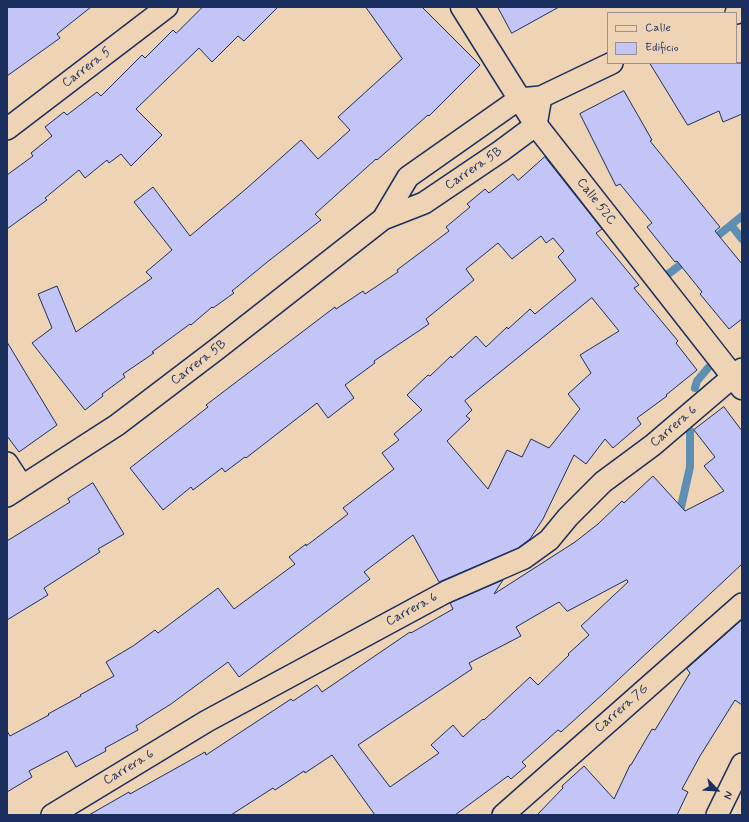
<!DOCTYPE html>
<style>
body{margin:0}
#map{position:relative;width:749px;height:822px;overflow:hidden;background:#eed4b5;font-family:Mynerve,sans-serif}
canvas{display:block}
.frame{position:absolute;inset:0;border:8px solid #1b2f5e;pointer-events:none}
.legend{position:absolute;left:607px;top:12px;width:130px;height:52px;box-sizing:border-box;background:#eed4b5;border:1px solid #9a9292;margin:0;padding:5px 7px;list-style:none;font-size:12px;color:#1b2f5e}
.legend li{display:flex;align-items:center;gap:8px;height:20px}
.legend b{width:20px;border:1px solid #9a9292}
.north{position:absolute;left:697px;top:770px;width:40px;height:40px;-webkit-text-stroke:3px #eed4b5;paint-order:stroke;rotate:115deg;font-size:11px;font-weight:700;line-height:16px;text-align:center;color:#1b2f5e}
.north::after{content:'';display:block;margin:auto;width:14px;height:18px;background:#1b2f5e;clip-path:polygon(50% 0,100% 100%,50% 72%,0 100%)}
</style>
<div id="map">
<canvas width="749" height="822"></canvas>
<div class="frame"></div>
<ul class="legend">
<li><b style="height:5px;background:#eed4b5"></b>Calle</li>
<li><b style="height:11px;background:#c4c5f7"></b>Edificio</li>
</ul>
<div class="north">N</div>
</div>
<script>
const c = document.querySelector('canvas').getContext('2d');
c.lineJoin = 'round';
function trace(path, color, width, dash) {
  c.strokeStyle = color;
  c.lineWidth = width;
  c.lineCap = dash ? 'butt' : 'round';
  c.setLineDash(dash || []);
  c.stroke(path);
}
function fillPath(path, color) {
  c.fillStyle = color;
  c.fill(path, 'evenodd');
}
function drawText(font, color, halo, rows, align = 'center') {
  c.font = font + ' Mynerve,sans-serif';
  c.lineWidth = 3;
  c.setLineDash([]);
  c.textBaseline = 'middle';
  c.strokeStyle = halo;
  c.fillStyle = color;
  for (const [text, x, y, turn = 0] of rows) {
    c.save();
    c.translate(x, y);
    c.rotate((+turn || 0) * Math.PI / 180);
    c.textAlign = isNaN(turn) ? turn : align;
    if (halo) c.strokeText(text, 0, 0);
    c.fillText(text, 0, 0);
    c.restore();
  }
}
const stream = new Path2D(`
 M 731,225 L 742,239
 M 710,242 L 742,216
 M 659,281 L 688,259
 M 695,388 L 697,381 L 708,368
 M 679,516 L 690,467 L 690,431`);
const building = new Path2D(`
 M 7,7 L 91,7 L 57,34 L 60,38 L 7,76 Z
 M 203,7 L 278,7 L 244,41 L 238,36 L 212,62 L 199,48 L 136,109 L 162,135 L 131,166 L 121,154 L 109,163 L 107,160 L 85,178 L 79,170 L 45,198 L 47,200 L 7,229 L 7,175 L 33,156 L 31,153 L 52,136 L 45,127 L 64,112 L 67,115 L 97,92 L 101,96 L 142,55 L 145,58 L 173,30 L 176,33 Z
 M 366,7 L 422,7 L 480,65 L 429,116 L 428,115 L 377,160 L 376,159 L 315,214 L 321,220 L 266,263 L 232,291 L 234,293 L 213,308 L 212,307 L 191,325 L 190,324 L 152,352 L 154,353 L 123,374 L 125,377 L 102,394 L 103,396 L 85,410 L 32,343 L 52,328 L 38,294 L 57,286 L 76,332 L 152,278 L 146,272 L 172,250 L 134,202 L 153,187 L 190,236 L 247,188 L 301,140 L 318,159 L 350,130 L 338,117 L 402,59 Z
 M 498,7 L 559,7 L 512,33 Z
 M 650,63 L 742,63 L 742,114 L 723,122 L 719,111 L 688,125 Z
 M 624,91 L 652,140 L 650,141 L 720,227 L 715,231 L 742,264 L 742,319 L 729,329 L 700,294 L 702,292 L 677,261 L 675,262 L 647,227 L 652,223 L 620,184 L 616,186 L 580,114 Z
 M 545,157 L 602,229 L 596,233 L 639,285 L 634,288 L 678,341 L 676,343 L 697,370 L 666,395 L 667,396 L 637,418 L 641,424 L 613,448 L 605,439 L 586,464 L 574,455 L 543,519 L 530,539 L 518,548 L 439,582 L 413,535 L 364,572 L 370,579 L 239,677 L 228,662 L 171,704 L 136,726 L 138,730 L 105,748 L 106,751 L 76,767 L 67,751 L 29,771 L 32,777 L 7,792 L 7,731 L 10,736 L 49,715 L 48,714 L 81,696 L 80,695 L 114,676 L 106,662 L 133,646 L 155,630 L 158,633 L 218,588 L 234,609 L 295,564 L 289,557 L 306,544 L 306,546 L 348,514 L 343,508 L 394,469 L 382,453 L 399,440 L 394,434 L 422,410 L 407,395 L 428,375 L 430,376 L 451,356 L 452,358 L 476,336 L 486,347 L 507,327 L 508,329 L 530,309 L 535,314 L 576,280 L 558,257 L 564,251 L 553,238 L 546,243 L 541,236 L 512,259 L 498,243 L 466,269 L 474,280 L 426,319 L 429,324 L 374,361 L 375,363 L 345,385 L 354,398 L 328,418 L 317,403 L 246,458 L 245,457 L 225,472 L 222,468 L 193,490 L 191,487 L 163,510 L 130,468 L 208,407 L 206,405 L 335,307 L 336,309 L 363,291 L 365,294 L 398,272 L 397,270 L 449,231 L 446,227 L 470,207 L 467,204 L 485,189 L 489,193 L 513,174 L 518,180 ZM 592,298 L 619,331 L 580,355 L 591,373 L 568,394 L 580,409 L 549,448 L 531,439 L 522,457 L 507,450 L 488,489 L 447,441 L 470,419 L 466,416 L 472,410 L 465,401 Z
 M 7,342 L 57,425 L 19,452 L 7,436 Z
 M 724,407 L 742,431 L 742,564 L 604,693 L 561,732 L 558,730 L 522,762 L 526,766 L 511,779 L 508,776 L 455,815 L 375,815 L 332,755 L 305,773 L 304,771 L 275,790 L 273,788 L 231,815 L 89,815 L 129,792 L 130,794 L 205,752 L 206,755 L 291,699 L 293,701 L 317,685 L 322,692 L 410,632 L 411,633 L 453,609 L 450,603 L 503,580 L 494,594 L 575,542 L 598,524 L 622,501 L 624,503 L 653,476 L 685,511 L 724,491 L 704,466 L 715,457 L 694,430 ZM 627,580 L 628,582 L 581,626 L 589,635 L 568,654 L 569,655 L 538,685 L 530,677 L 484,720 L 483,719 L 463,737 L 453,725 L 431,745 L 439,753 L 390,787 L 358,745 L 472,669 L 469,663 L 521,636 L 516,627 L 559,602 L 567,611 Z
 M 93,483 L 124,534 L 98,549 L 100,552 L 44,588 L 48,595 L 7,620 L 7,541 L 70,502 L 68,499 Z
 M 742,620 L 742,705 L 735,700 L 700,756 L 682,789 L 688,792 L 677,815 L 537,815 L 563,788 L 562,786 L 584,766 L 614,799 L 630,765 L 631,765 L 652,729 L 655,730 L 690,673 L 687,669 Z`);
const minor = new Path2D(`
 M 736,13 L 742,11
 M 7,129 L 167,7
 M 383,219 L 408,177 L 519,99 L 541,97 L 612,63
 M 7,463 L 22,486
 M 7,496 L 117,425 L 217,349 L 383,219 L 424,203 L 501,151 L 536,125 L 541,97
 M 52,815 L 207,721 L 446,592 L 524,558 L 549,540 L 568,517 L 603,482 L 653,445 L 742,369
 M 503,815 L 742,604
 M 717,815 L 742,764`);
const tertiary = new Path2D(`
 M 462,7 L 536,125 L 742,388`);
const streetNames = [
 ["Carrera 5",87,68,-37],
 ["Carrera 5B",474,169,-34],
 ["Calle 52C",596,202,52],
 ["Carrera 5B",199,363,-37],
 ["Carrera 6",674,427,-40],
 ["Carrera 6",412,610,-28],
 ["Carrera 7G",622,709,-41],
 ["Carrera 6",129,768,-31]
];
trace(stream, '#5c8fb1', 8);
fillPath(building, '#c4c5f7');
trace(building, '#1b2f5e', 1);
trace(minor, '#1b2f5e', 24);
trace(tertiary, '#1b2f5e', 25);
trace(minor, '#eed4b5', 21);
trace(tertiary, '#eed4b5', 22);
drawText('13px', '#1b2f5e', '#eed4b5', streetNames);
</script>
